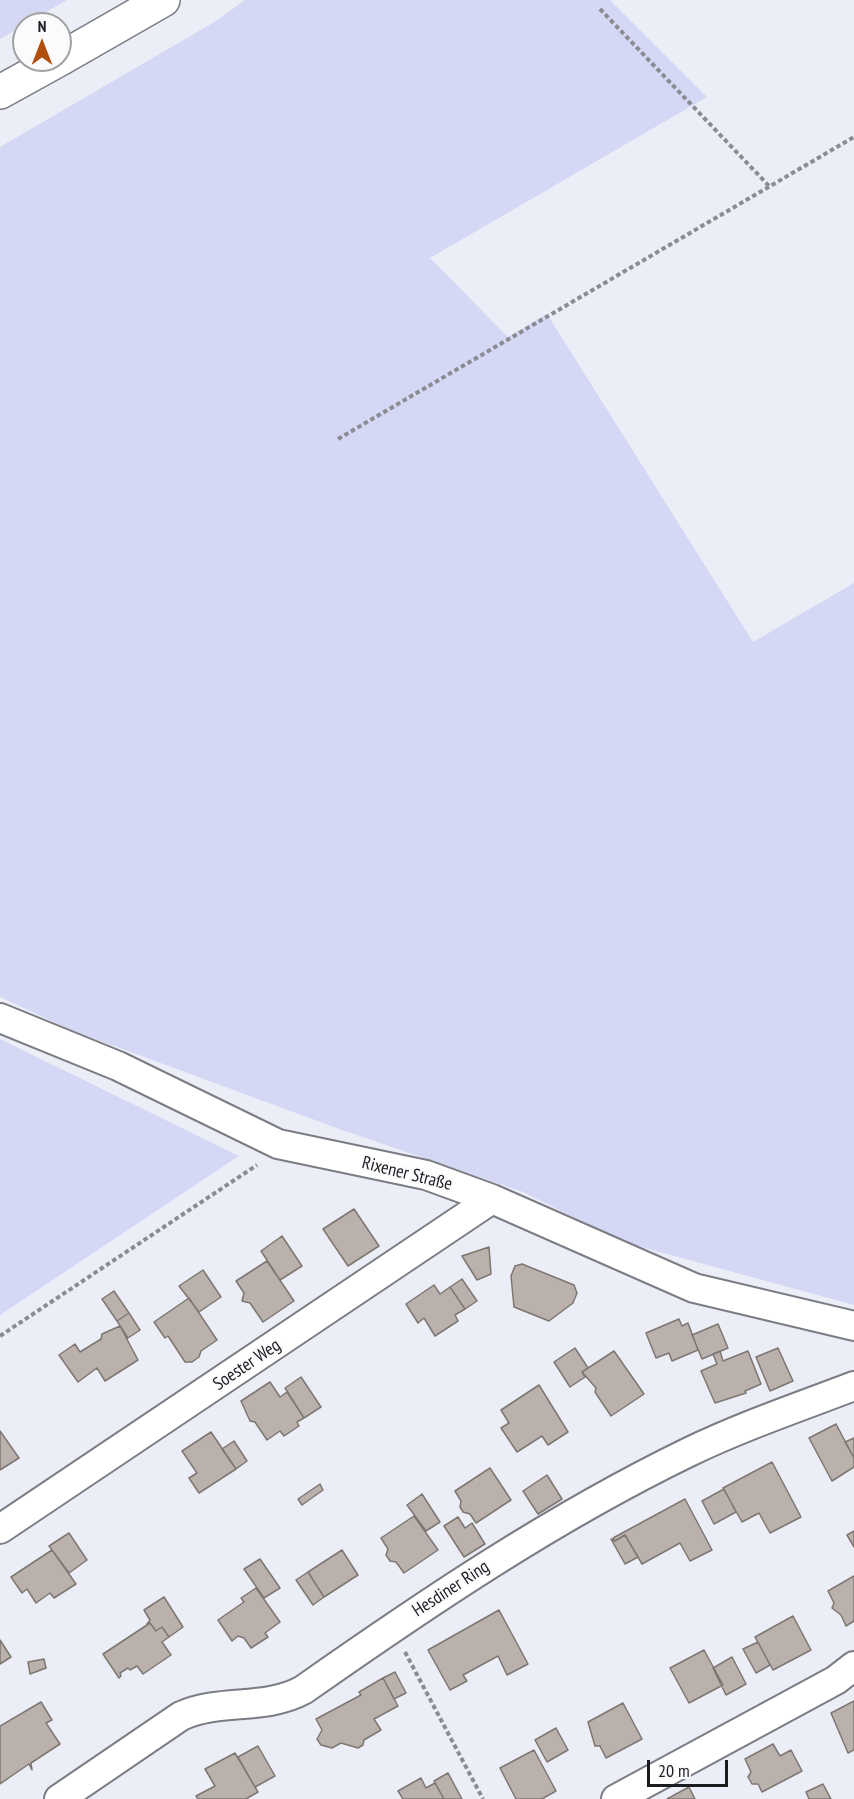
<!DOCTYPE html>
<meta charset="utf-8">
<style>
body{margin:0}
#map{position:relative;width:854px;height:1799px;overflow:hidden;background:#eceef7;font-family:"PT Sans Narrow",sans-serif}
canvas{display:block}
.north{position:absolute;left:12px;top:12px;width:60px;height:60px;box-sizing:border-box;background:#fbfbfd;border:2px solid #a1a2a4;border-radius:50%;rotate:0deg;font-size:16px;font-weight:700;line-height:24px;text-align:center;color:#1b1c1f}
.north::after{content:'';display:block;margin:auto;width:21px;height:27px;background:#b04f0c;clip-path:polygon(50% 0,100% 100%,50% 72%,0 100%)}
.scale{position:absolute;left:647px;top:1760px;width:81px;height:27px;box-sizing:border-box;border:3px solid #1b1c1f;border-top:0;padding-left:8px;font-size:18px;line-height:21px;white-space:nowrap;color:#1b1c1f;-webkit-text-stroke:4px #fbfbfd;paint-order:stroke}
</style>
<div id="map">
<canvas width="854" height="1799"></canvas>
<div class="north">N</div>
<div class="scale">20 m</div>
</div>
<script>
const c = document.querySelector('canvas').getContext('2d');
c.lineJoin = 'round';
function fillPath(path, color) {
  c.fillStyle = color;
  c.fill(path, 'evenodd');
}
function trace(path, color, width, dash) {
  c.strokeStyle = color;
  c.lineWidth = width;
  c.lineCap = dash ? 'butt' : 'round';
  c.setLineDash(dash || []);
  c.stroke(path);
}
function drawText(font, color, halo, rows, align = 'center') {
  c.font = font + ' "PT Sans Narrow",sans-serif';
  c.lineWidth = 4.5;
  c.setLineDash([]);
  c.textBaseline = 'middle';
  c.strokeStyle = halo;
  c.fillStyle = color;
  for (const [text, x, y, turn = 0] of rows) {
    c.save();
    c.translate(x, y);
    c.rotate((+turn || 0) * Math.PI / 180);
    c.textAlign = isNaN(turn) ? turn : align;
    if (halo) c.strokeText(text, 0, 0);
    c.fillText(text, 0, 0);
    c.restore();
  }
}
const green = new Path2D(`
 M 0,0 L 67,0 L 0,39 Z
 M 245,0 L 610,0 L 707,97 L 430,258 L 508,337 L 547,314 L 753,642 L 854,583 L 854,1305 L 623,1242 L 523,1192 L 342,1130 L 71,1030 L 0,997 L 0,147 L 216,21 Z
 M 0,1039 L 239,1156 L 0,1315 Z`);
const building = new Path2D(`
 M 354,1209 L 379,1246 L 348,1266 L 323,1229 Z
 M 282,1236 L 302,1266 L 280,1280 L 261,1251 Z
 M 489,1247 L 491,1274 L 477,1280 L 462,1256 Z
 M 267,1261 L 294,1301 L 263,1322 L 250,1303 L 242,1301 L 244,1293 L 236,1281 Z
 M 522,1264 L 574,1285 L 577,1293 L 573,1303 L 549,1321 L 514,1307 L 511,1276 L 515,1266 Z
 M 203,1270 L 221,1297 L 199,1312 L 179,1286 Z
 M 462,1279 L 477,1301 L 465,1309 L 450,1287 Z
 M 434,1285 L 440,1294 L 450,1287 L 465,1309 L 455,1315 L 458,1321 L 435,1336 L 424,1318 L 418,1323 L 406,1304 Z
 M 114,1291 L 129,1313 L 117,1321 L 102,1299 Z
 M 189,1298 L 217,1340 L 201,1351 L 199,1357 L 192,1362 L 185,1362 L 168,1336 L 165,1338 L 154,1322 Z
 M 129,1313 L 140,1330 L 128,1338 L 117,1321 Z
 M 679,1319 L 682,1326 L 688,1323 L 698,1350 L 672,1361 L 669,1353 L 656,1358 L 646,1333 Z
 M 718,1324 L 728,1348 L 702,1359 L 692,1335 Z
 M 120,1326 L 138,1360 L 105,1381 L 97,1368 L 78,1382 L 59,1355 L 75,1344 L 80,1352 L 101,1339 L 102,1334 Z
 M 575,1348 L 588,1368 L 582,1372 L 585,1377 L 570,1387 L 554,1362 Z
 M 778,1348 L 793,1381 L 770,1391 L 756,1357 Z
 M 614,1351 L 644,1394 L 611,1416 L 595,1392 L 596,1388 L 582,1372 Z
 M 720,1351 L 723,1361 L 748,1351 L 761,1384 L 745,1391 L 746,1393 L 715,1403 L 701,1371 L 717,1364 L 713,1354 Z
 M 301,1377 L 321,1407 L 304,1418 L 285,1388 Z
 M 270,1382 L 280,1397 L 287,1392 L 304,1418 L 297,1422 L 299,1426 L 284,1436 L 280,1431 L 267,1440 L 255,1422 L 250,1421 L 241,1401 Z
 M 539,1385 L 568,1432 L 548,1445 L 542,1436 L 517,1452 L 501,1428 L 509,1423 L 501,1410 Z
 M 836,1424 L 854,1458 L 854,1467 L 832,1481 L 809,1438 Z
 M 0,1431 L 19,1458 L 0,1470 Z
 M 211,1432 L 236,1469 L 199,1493 L 189,1478 L 197,1473 L 182,1451 Z
 M 854,1438 L 854,1458 L 845,1442 Z
 M 234,1441 L 247,1461 L 236,1469 L 222,1449 Z
 M 772,1462 L 801,1517 L 770,1533 L 759,1513 L 742,1522 L 723,1488 Z
 M 490,1468 L 511,1500 L 476,1523 L 470,1514 L 463,1512 L 460,1507 L 461,1501 L 455,1491 Z
 M 547,1475 L 562,1499 L 538,1514 L 523,1491 Z
 M 320,1484 L 323,1490 L 302,1505 L 298,1499 Z
 M 724,1489 L 736,1512 L 714,1524 L 702,1501 Z
 M 422,1494 L 440,1522 L 426,1531 L 407,1505 Z
 M 685,1499 L 712,1550 L 690,1561 L 680,1543 L 642,1564 L 625,1535 L 615,1541 L 613,1538 Z
 M 414,1516 L 438,1550 L 404,1573 L 396,1562 L 390,1561 L 386,1555 L 388,1549 L 381,1538 Z
 M 458,1517 L 465,1528 L 472,1523 L 485,1544 L 464,1557 L 444,1526 Z
 M 854,1531 L 854,1547 L 847,1535 Z
 M 69,1533 L 87,1560 L 69,1573 L 49,1546 Z
 M 625,1535 L 638,1557 L 625,1564 L 611,1539 L 615,1541 Z
 M 52,1550 L 76,1584 L 54,1598 L 50,1593 L 36,1603 L 27,1589 L 22,1593 L 11,1577 Z
 M 342,1550 L 358,1575 L 324,1597 L 308,1572 Z
 M 260,1559 L 280,1588 L 264,1598 L 244,1569 Z
 M 308,1572 L 324,1597 L 313,1605 L 296,1580 Z
 M 854,1576 L 854,1621 L 846,1626 L 841,1615 L 832,1608 L 834,1603 L 828,1591 Z
 M 256,1588 L 280,1622 L 265,1633 L 268,1637 L 251,1648 L 244,1638 L 238,1636 L 232,1641 L 218,1620 L 244,1602 L 241,1598 Z
 M 164,1597 L 183,1627 L 169,1637 L 162,1627 L 156,1631 L 150,1623 L 147,1624 L 150,1620 L 144,1610 Z
 M 499,1610 L 528,1664 L 507,1675 L 498,1656 L 463,1675 L 467,1681 L 450,1690 L 428,1650 Z
 M 793,1616 L 811,1650 L 773,1670 L 755,1637 Z
 M 150,1623 L 156,1631 L 162,1627 L 169,1637 L 162,1642 L 171,1655 L 143,1674 L 137,1666 L 130,1670 L 128,1668 L 120,1673 L 121,1676 L 119,1678 L 103,1654 Z
 M 0,1640 L 11,1657 L 0,1664 Z
 M 758,1642 L 770,1665 L 756,1673 L 743,1649 Z
 M 704,1650 L 723,1685 L 689,1703 L 670,1668 Z
 M 732,1657 L 746,1684 L 726,1695 L 713,1668 Z
 M 44,1659 L 46,1668 L 30,1674 L 28,1662 Z
 M 395,1672 L 406,1693 L 394,1699 L 383,1678 Z
 M 383,1678 L 398,1706 L 374,1719 L 381,1730 L 364,1740 L 363,1745 L 358,1748 L 341,1743 L 332,1748 L 321,1745 L 317,1739 L 322,1730 L 316,1719 L 361,1695 L 359,1692 Z
 M 854,1701 L 854,1750 L 848,1753 L 831,1713 Z
 M 41,1702 L 52,1720 L 46,1723 L 60,1744 L 31,1763 L 32,1770 L 29,1764 L 0,1784 L 0,1726 Z
 M 623,1703 L 642,1739 L 606,1758 L 600,1746 L 595,1746 L 588,1722 Z
 M 556,1728 L 568,1750 L 547,1762 L 535,1740 Z
 M 773,1744 L 780,1756 L 791,1750 L 802,1771 L 762,1792 L 758,1784 L 752,1784 L 748,1777 L 751,1772 L 745,1759 Z
 M 258,1746 L 275,1776 L 255,1787 L 238,1757 Z
 M 534,1750 L 556,1791 L 542,1799 L 516,1799 L 500,1768 Z
 M 235,1753 L 258,1792 L 246,1799 L 198,1799 L 196,1796 L 215,1786 L 205,1769 Z
 M 448,1773 L 462,1799 L 444,1799 L 434,1781 Z
 M 421,1778 L 426,1788 L 435,1783 L 444,1799 L 403,1799 L 398,1791 Z
 M 823,1784 L 831,1799 L 809,1799 L 806,1792 Z
 M 689,1787 L 695,1799 L 667,1799 Z`);
const path = new Path2D(`
 M 600,9 L 769,186
 M 338,439 L 854,137
 M 0,1336 L 257,1165
 M 405,1652 L 483,1799`);
const street = new Path2D(`
 M 0,1018 L 118,1066 L 278,1144 L 426,1175 L 492,1199 L 694,1288 L 854,1326
 M 0,1529 L 492,1199
 M 59,1799 L 181,1716 C 221,1698 264,1711 303,1690 C 427,1603 553,1518 689,1452 C 743,1426 799,1407 854,1386
 M 616,1799 L 836,1680 L 854,1666`);
const primary = new Path2D(`
 M 60,59 L 163,0
 M 0,92 L 58,60`);
const streetNames = [
 ["Rixener Straße",407,1174,14],
 ["Soester Weg",247,1365,-34],
 ["Hesdiner Ring",451,1589,-33]
];
fillPath(green, '#d5d8f4');
fillPath(building, '#bab1ac');
trace(building, '#7e7671', 1.5);
trace(street, '#7b7c84', 32);
trace(primary, '#7b7c84', 36);
trace(path, '#8b8c93', 4, [4.5, 3]);
trace(street, '#fff', 28);
trace(primary, '#fff', 33);
drawText('18px', '#1b1c1f', '#fbfbfd', streetNames);
</script>
